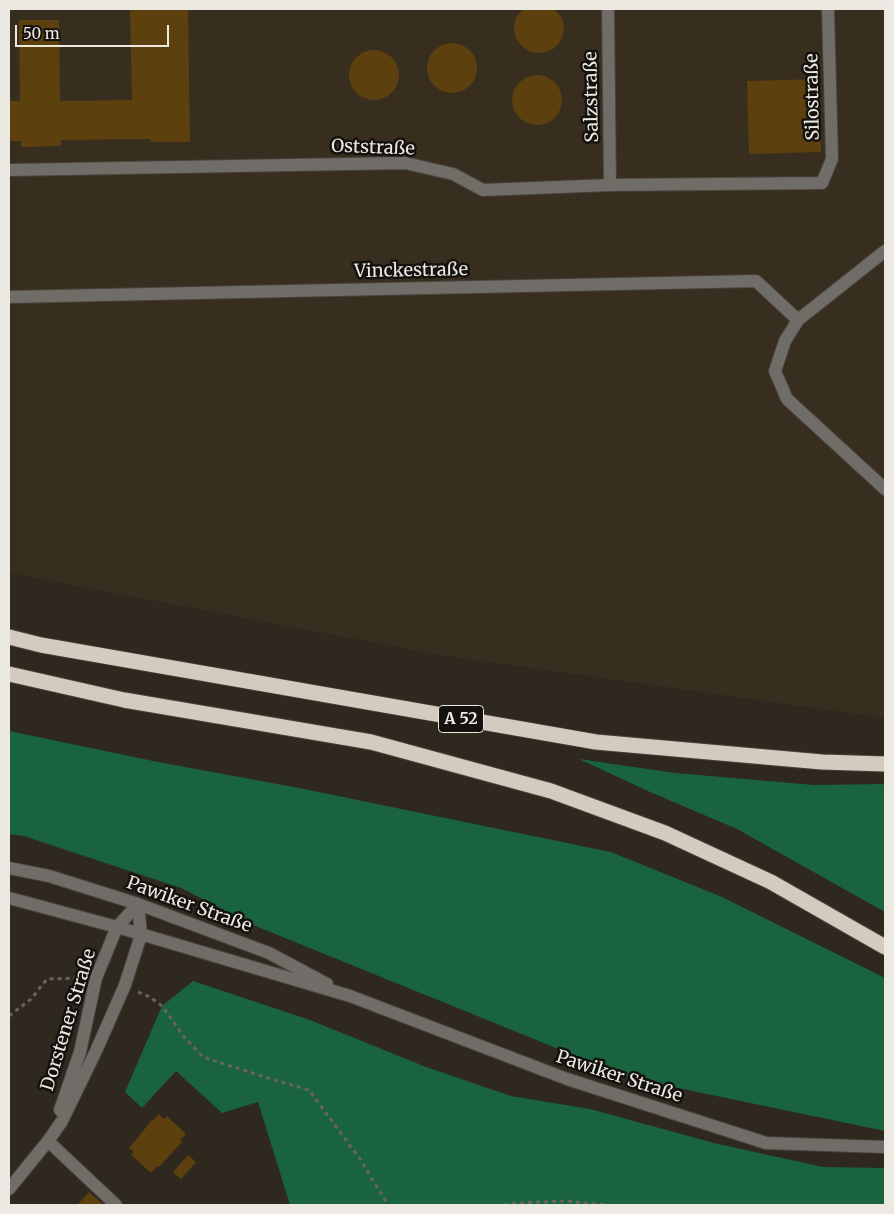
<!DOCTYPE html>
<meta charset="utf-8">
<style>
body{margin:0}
#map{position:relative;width:894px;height:1214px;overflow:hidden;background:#2e281f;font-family:Merriweather,serif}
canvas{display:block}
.frame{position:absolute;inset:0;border:10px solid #ece8e2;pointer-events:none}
.scale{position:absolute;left:15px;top:25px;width:154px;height:22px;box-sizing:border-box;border:2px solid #ece8e2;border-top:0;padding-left:6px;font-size:15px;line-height:18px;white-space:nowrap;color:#ece8e2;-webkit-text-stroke:4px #14110e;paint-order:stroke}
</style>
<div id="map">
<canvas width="894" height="1214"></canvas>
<div class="frame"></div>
<div class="scale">50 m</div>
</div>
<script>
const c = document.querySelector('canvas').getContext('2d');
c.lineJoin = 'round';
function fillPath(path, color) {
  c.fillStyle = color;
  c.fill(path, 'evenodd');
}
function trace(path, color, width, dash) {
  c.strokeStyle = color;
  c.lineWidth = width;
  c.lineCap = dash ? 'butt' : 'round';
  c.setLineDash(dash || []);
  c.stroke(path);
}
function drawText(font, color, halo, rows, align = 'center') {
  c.font = font + ' Merriweather,serif';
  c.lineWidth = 5;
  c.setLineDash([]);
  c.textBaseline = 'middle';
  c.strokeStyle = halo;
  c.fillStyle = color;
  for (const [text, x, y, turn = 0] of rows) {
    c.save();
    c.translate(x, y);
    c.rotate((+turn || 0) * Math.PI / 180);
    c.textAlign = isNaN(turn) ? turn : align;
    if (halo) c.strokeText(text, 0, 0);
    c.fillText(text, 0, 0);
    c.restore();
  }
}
const built = new Path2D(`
 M 9,9 L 885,9 L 885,718 L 440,655 L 9,573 Z`);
const forest = new Path2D(`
 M 9,731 L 158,762 L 299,788 L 611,852 L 722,897 L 885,978 L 885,1131 L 630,1078 L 253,925 L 181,888 L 24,836 L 9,834 Z
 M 579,759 L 675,773 L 814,785 L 885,784 L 885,912 L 737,829 L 650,792 Z
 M 193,981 L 310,1020 L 426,1067 L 511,1096 L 590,1109 L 714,1143 L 823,1167 L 885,1168 L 885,1205 L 290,1205 L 258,1102 L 222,1113 L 176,1071 L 142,1108 L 125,1092 L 162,1006 Z`);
const building = new Path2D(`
 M 130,9 L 188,9 L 190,142 L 150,142 L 150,139 L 61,140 L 61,146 L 21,147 L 21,141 L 9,141 L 9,101 L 20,101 L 19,20 L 59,20 L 60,101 L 132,100 Z
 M 524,9 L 554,9 L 559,14 L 563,21 L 564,29 L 562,37 L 559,43 L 553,49 L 546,52 L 538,53 L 531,52 L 524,48 L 519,43 L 515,36 L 514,28 L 515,20 L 519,13 Z
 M427 68a25 25 0 1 1 50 0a25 25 0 1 1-50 0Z
 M349 75a25 25 0 1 1 50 0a25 25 0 1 1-50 0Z
 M512 100a25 25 0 1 1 50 0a25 25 0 1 1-50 0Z
 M 819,79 L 821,152 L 749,154 L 747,81 Z
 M 159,1114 L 164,1119 L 167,1116 L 186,1134 L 180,1140 L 182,1142 L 159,1167 L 157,1166 L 151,1173 L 131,1155 L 134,1152 L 129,1148 L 152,1120 L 153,1121 Z
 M 188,1155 L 196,1162 L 181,1179 L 173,1172 Z
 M 89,1192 L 104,1205 L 77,1205 Z`);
const path = new Path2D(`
 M 138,992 L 150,997 L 162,1006 L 185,1038 L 203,1057 L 271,1079 L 309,1090 L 360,1159 L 388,1205
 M 9,1016 L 31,999 L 47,979 L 79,978
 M 504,1205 L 517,1203 L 564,1201 L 608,1205`);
const minor = new Path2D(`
 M 608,9 L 610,185
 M 9,170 L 405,163 L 453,174 L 483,190 L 610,185 L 822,183 L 832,159 L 828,9
 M 885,251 L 798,320 L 785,341 L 775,371 L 787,399 L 885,489
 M 9,297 L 756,281 L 798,320
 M 9,868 L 49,876 L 138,904 L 269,953 L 327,984
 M 9,898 L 117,927 L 350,996 L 567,1079 L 766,1143 L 885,1147
 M 60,1110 L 80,1052 L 96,978 L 117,927 L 138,904
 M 48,1141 L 116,1205
 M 9,1189 L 48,1141 L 62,1121 L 96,1051 L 125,985 L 141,935 L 138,904`);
const highway = new Path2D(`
 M 9,637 L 41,645 L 596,742 L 822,762 L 885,764
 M 9,674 L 124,700 L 371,742 L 551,791 L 665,833 L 771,882 L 885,947`);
const shields = [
 [461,719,45]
];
const shieldNames = [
 ["A 52",461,719]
];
const streetNames = [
 ["Salzstraße",592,97,-91],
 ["Silostraße",813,97,-91],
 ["Oststraße",373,148,2],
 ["Vinckestraße",411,271,-1],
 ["Pawiker Straße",189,905,20],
 ["Dorstener Straße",69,1020,-73],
 ["Pawiker Straße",619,1077,18]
];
fillPath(built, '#382e20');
fillPath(forest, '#1a633f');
fillPath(building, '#5c400d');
trace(minor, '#49433a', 14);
trace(highway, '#49433a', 17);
trace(path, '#69635b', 3, [4, 4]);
trace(minor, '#706c68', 12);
trace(highway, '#d4cac0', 15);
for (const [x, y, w] of shields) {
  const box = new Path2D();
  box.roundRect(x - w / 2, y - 13.5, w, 27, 4);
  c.fillStyle = '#14110e';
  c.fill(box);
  trace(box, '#ece8e2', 1);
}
drawText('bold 16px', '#ece8e2', null, shieldNames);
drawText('18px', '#ece8e2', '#14110e', streetNames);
</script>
